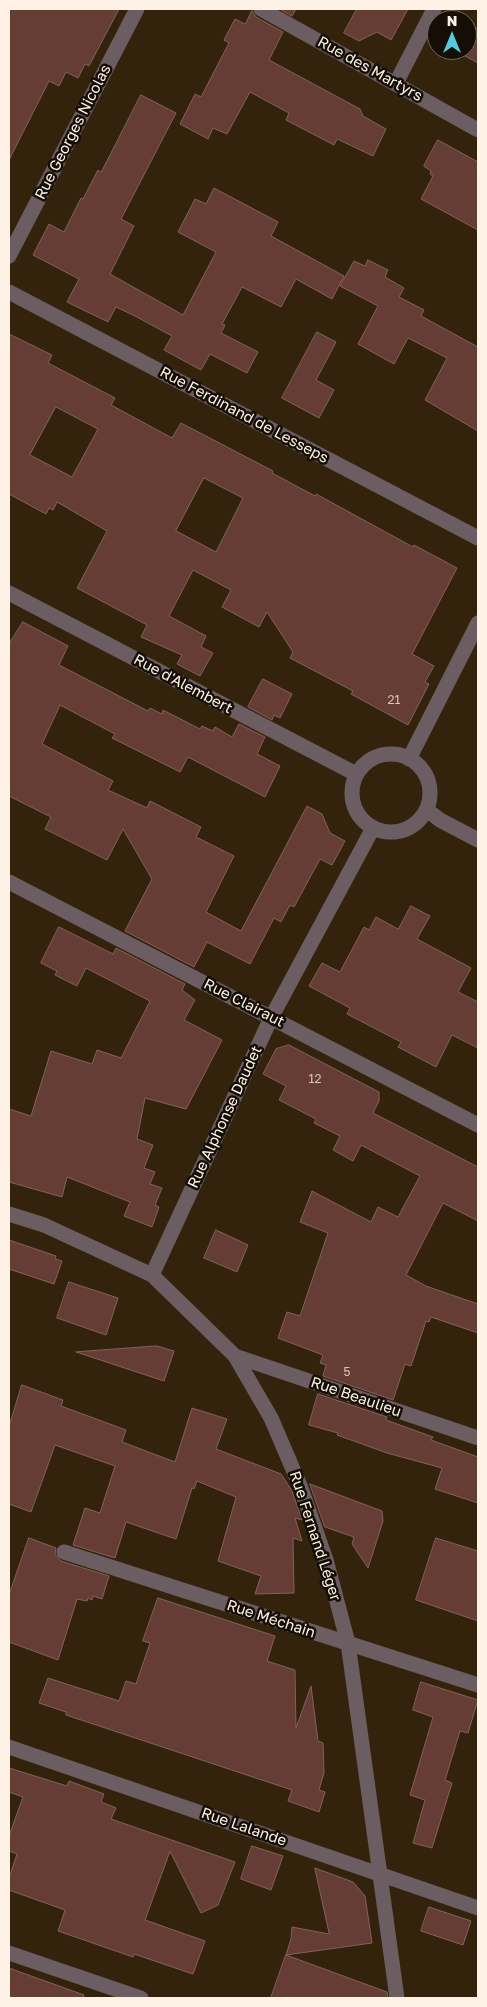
<!DOCTYPE html>
<meta charset="utf-8">
<style>
body{margin:0}
#map{position:relative;width:487px;height:2007px;overflow:hidden;background:#33230d;font-family:"Golos Text",sans-serif}
canvas{display:block}
.frame{position:absolute;inset:0;border:10px solid #fdf2e5;pointer-events:none}
.north{position:absolute;left:427px;top:10px;width:50px;height:50px;box-sizing:border-box;background:#150e06;border:1px solid #72695f;border-radius:50%;rotate:0deg;font-size:14px;font-weight:700;line-height:20px;text-align:center;color:#fdf2e5}
.north::after{content:'';display:block;margin:auto;width:18px;height:22px;background:#54cadd;clip-path:polygon(50% 0,100% 100%,50% 72%,0 100%)}
</style>
<div id="map">
<canvas width="487" height="2007"></canvas>
<div class="frame"></div>
<div class="north">N</div>
</div>
<script>
const c = document.querySelector('canvas').getContext('2d');
c.lineJoin = 'round';
function fillPath(path, color) {
  c.fillStyle = color;
  c.fill(path, 'evenodd');
}
function trace(path, color, width, dash) {
  c.strokeStyle = color;
  c.lineWidth = width;
  c.lineCap = dash ? 'butt' : 'round';
  c.setLineDash(dash || []);
  c.stroke(path);
}
function drawText(font, color, halo, rows, align = 'center') {
  c.font = font + ' "Golos Text",sans-serif';
  c.lineWidth = 5;
  c.setLineDash([]);
  c.textBaseline = 'middle';
  c.strokeStyle = halo;
  c.fillStyle = color;
  for (const [text, x, y, turn = 0] of rows) {
    c.save();
    c.translate(x, y);
    c.rotate((+turn || 0) * Math.PI / 180);
    c.textAlign = isNaN(turn) ? turn : align;
    if (halo) c.strokeText(text, 0, 0);
    c.fillText(text, 0, 0);
    c.restore();
  }
}
const building = new Path2D(`
 M 9,9 L 119,9 L 89,66 L 85,64 L 78,78 L 66,72 L 59,86 L 49,81 L 9,160 Z
 M 280,9 L 296,9 L 292,16 Z
 M 357,9 L 408,9 L 391,40 L 377,32 L 359,41 L 344,33 Z
 M 252,11 L 256,17 L 283,32 L 269,60 L 360,109 L 363,116 L 386,129 L 373,156 L 337,139 L 334,145 L 286,120 L 289,113 L 250,92 L 227,134 L 213,128 L 208,139 L 180,124 L 195,94 L 201,97 L 229,43 L 224,40 L 235,19 L 245,24 Z
 M 467,24 L 478,29 L 478,63 L 454,50 L 467,50 Z
 M 141,95 L 176,113 L 121,219 L 134,226 L 110,274 L 183,315 L 216,252 L 178,232 L 195,199 L 206,204 L 214,188 L 278,222 L 271,236 L 344,276 L 332,299 L 296,279 L 281,307 L 242,287 L 222,324 L 225,325 L 221,333 L 258,352 L 247,373 L 210,354 L 201,370 L 164,350 L 172,336 L 135,316 L 116,307 L 108,322 L 67,302 L 79,279 L 33,255 L 49,224 L 64,232 L 81,198 L 83,199 L 98,170 L 101,172 Z
 M 438,140 L 478,162 L 478,230 L 421,199 L 433,176 L 430,174 L 431,171 L 424,166 Z
 M 368,260 L 388,270 L 385,277 L 404,288 L 399,297 L 424,310 L 421,316 L 478,347 L 478,431 L 425,400 L 447,358 L 408,338 L 394,364 L 358,344 L 378,306 L 340,286 L 354,261 L 365,266 Z
 M 317,332 L 336,342 L 316,380 L 334,390 L 319,418 L 282,398 Z
 M 9,334 L 52,355 L 48,363 L 115,398 L 111,405 L 172,438 L 181,423 L 273,471 L 272,473 L 315,496 L 316,494 L 413,547 L 414,545 L 457,568 L 412,654 L 434,666 L 425,682 L 429,684 L 408,725 L 351,694 L 353,691 L 290,658 L 293,652 L 267,612 L 259,627 L 222,607 L 231,590 L 193,570 L 169,616 L 206,636 L 201,647 L 213,653 L 200,676 L 177,664 L 182,655 L 141,637 L 147,625 L 77,588 L 107,531 L 57,502 L 53,510 L 49,508 L 46,514 L 9,494 ZM 56,407 L 98,429 L 72,477 L 30,455 ZM 204,478 L 243,498 L 216,552 L 176,531 Z
 M 23,622 L 68,646 L 59,665 L 148,711 L 150,708 L 162,714 L 163,710 L 200,729 L 202,726 L 213,731 L 215,727 L 232,737 L 239,724 L 265,737 L 257,754 L 280,766 L 265,797 L 188,757 L 180,772 L 112,738 L 115,734 L 60,705 L 42,744 L 113,781 L 108,790 L 147,808 L 150,801 L 201,827 L 196,837 L 234,856 L 206,912 L 241,931 L 307,806 L 322,814 L 330,833 L 345,841 L 332,865 L 320,859 L 294,907 L 290,905 L 281,922 L 274,918 L 250,964 L 207,942 L 194,967 L 125,931 L 152,879 L 123,829 L 107,860 L 45,829 L 51,817 L 9,796 L 9,644 Z
 M 263,679 L 292,694 L 280,718 L 274,715 L 272,720 L 248,707 Z
 M 411,906 L 430,916 L 417,939 L 471,968 L 458,992 L 478,1002 L 478,1048 L 452,1035 L 436,1067 L 398,1047 L 401,1042 L 347,1014 L 350,1008 L 309,986 L 322,963 L 340,972 L 364,927 L 369,930 L 376,917 L 398,929 Z
 M 59,927 L 113,954 L 116,948 L 185,984 L 182,990 L 195,1000 L 184,1020 L 222,1040 L 186,1109 L 145,1098 L 137,1139 L 153,1145 L 144,1168 L 155,1172 L 150,1184 L 162,1188 L 155,1205 L 159,1207 L 152,1227 L 124,1216 L 130,1202 L 67,1177 L 62,1197 L 9,1182 L 9,1109 L 31,1116 L 51,1051 L 92,1064 L 97,1050 L 121,1058 L 150,1001 L 86,968 L 77,986 L 55,975 L 57,971 L 41,963 Z
 M 289,1045 L 379,1092 L 379,1101 L 373,1113 L 478,1167 L 478,1221 L 443,1203 L 406,1275 L 426,1286 L 478,1304 L 478,1333 L 431,1317 L 429,1322 L 426,1321 L 411,1366 L 405,1364 L 393,1400 L 323,1376 L 326,1365 L 320,1363 L 323,1355 L 278,1338 L 287,1312 L 300,1316 L 328,1233 L 300,1222 L 312,1191 L 371,1222 L 378,1207 L 398,1217 L 420,1176 L 361,1145 L 353,1161 L 333,1150 L 340,1136 L 314,1123 L 316,1119 L 279,1100 L 286,1086 L 263,1074 L 276,1049 Z
 M 216,1230 L 248,1245 L 237,1272 L 204,1258 Z
 M 9,1240 L 56,1256 L 55,1259 L 62,1261 L 54,1284 L 9,1269 Z
 M 69,1282 L 118,1298 L 106,1335 L 57,1318 Z
 M 157,1346 L 174,1351 L 164,1381 L 76,1352 Z
 M 22,1385 L 63,1400 L 61,1406 L 126,1430 L 122,1442 L 175,1462 L 192,1408 L 227,1419 L 216,1449 L 281,1474 L 292,1491 L 302,1520 L 295,1518 L 302,1541 L 293,1538 L 294,1593 L 255,1594 L 261,1576 L 218,1561 L 236,1497 L 197,1481 L 194,1489 L 192,1488 L 176,1539 L 126,1522 L 115,1558 L 73,1545 L 85,1508 L 100,1513 L 115,1466 L 55,1445 L 31,1512 L 9,1504 L 9,1427 Z
 M 318,1394 L 387,1417 L 386,1420 L 433,1437 L 431,1440 L 478,1457 L 478,1503 L 435,1489 L 442,1468 L 387,1453 L 337,1435 L 338,1433 L 309,1425 Z
 M 310,1484 L 382,1511 L 383,1521 L 368,1568 L 352,1544 L 354,1537 L 325,1527 Z
 M 29,1538 L 56,1548 L 55,1554 L 61,1561 L 109,1576 L 102,1599 L 93,1596 L 92,1600 L 88,1598 L 87,1601 L 77,1599 L 58,1660 L 9,1642 L 9,1595 Z
 M 436,1538 L 478,1551 L 478,1621 L 416,1600 Z
 M 158,1598 L 275,1636 L 267,1661 L 295,1670 L 296,1728 L 311,1686 L 318,1741 L 323,1743 L 324,1773 L 319,1790 L 325,1792 L 319,1812 L 288,1801 L 292,1790 L 66,1715 L 66,1712 L 39,1703 L 48,1678 L 119,1701 L 126,1681 L 136,1684 L 150,1643 L 143,1641 Z
 M 421,1682 L 478,1700 L 468,1733 L 460,1731 L 445,1780 L 452,1783 L 432,1848 L 413,1843 L 425,1800 L 410,1795 L 433,1717 L 413,1710 Z
 M 9,1768 L 67,1786 L 69,1781 L 104,1794 L 101,1802 L 116,1808 L 111,1819 L 235,1862 L 218,1905 L 201,1913 L 170,1851 L 145,1920 L 205,1941 L 193,1974 L 134,1954 L 133,1957 L 58,1931 L 65,1910 L 9,1890 L 9,1878 L 17,1854 L 9,1851 L 9,1836 L 23,1797 L 9,1792 Z
 M 252,1846 L 283,1856 L 271,1890 L 241,1879 Z
 M 315,1868 L 353,1882 L 365,1896 L 372,1943 L 286,1955 L 291,1939 L 292,1927 L 329,1934 Z
 M 429,1907 L 471,1921 L 463,1945 L 421,1931 Z
 M 286,1955 L 387,1992 L 388,1998 L 271,1998 Z
 M 9,1968 L 84,1995 L 83,1998 L 9,1998 Z`);
const minor = new Path2D(`
 M 261,9 L 478,130
 M 396,83 L 434,9
 M 9,256 L 137,9
 M 9,292 L 478,538
 M 9,593 L 356,774
 M352 793a39 39 0 1 1 78 0a39 39 0 1 1-78 0Z
 M 409,759 L 478,623
 M 427,810 L 440,820 L 478,840
 M 9,882 L 478,1125
 M 9,1214 L 44,1225 L 152,1275 L 235,1356 L 271,1418 L 301,1488 L 326,1560 L 348,1643 L 397,1998
 M 152,1275 L 271,1018 L 373,828
 M 235,1356 L 478,1438
 M 64,1552 L 478,1685
 M 9,1747 L 478,1908
 M 9,1953 L 141,1998`);
const numberNames = [
 ["21",394,700],
 ["12",315,1079],
 ["5",347,1372]
];
const streetNames = [
 ["Rue des Martyrs",370,69,29],
 ["Rue Georges Nicolas",73,132,-63],
 ["Rue Ferdinand de Lesseps",244,415,28],
 ["Rue d'Alembert",183,684,28],
 ["Rue Clairaut",244,1003,27],
 ["Rue Alphonse Daudet",225,1117,-65],
 ["Rue Beaulieu",356,1397,19],
 ["Rue Fernand Léger",315,1536,72],
 ["Rue Méchain",271,1619,18],
 ["Rue Lalande",244,1827,19]
];
fillPath(building, '#663d34');
trace(building, '#82625c', 1);
trace(minor, '#6b5d61', 15);
drawText('12px', '#d7c5b9', null, numberNames);
drawText('15px', '#fdf2e5', '#150e06', streetNames);
</script>
